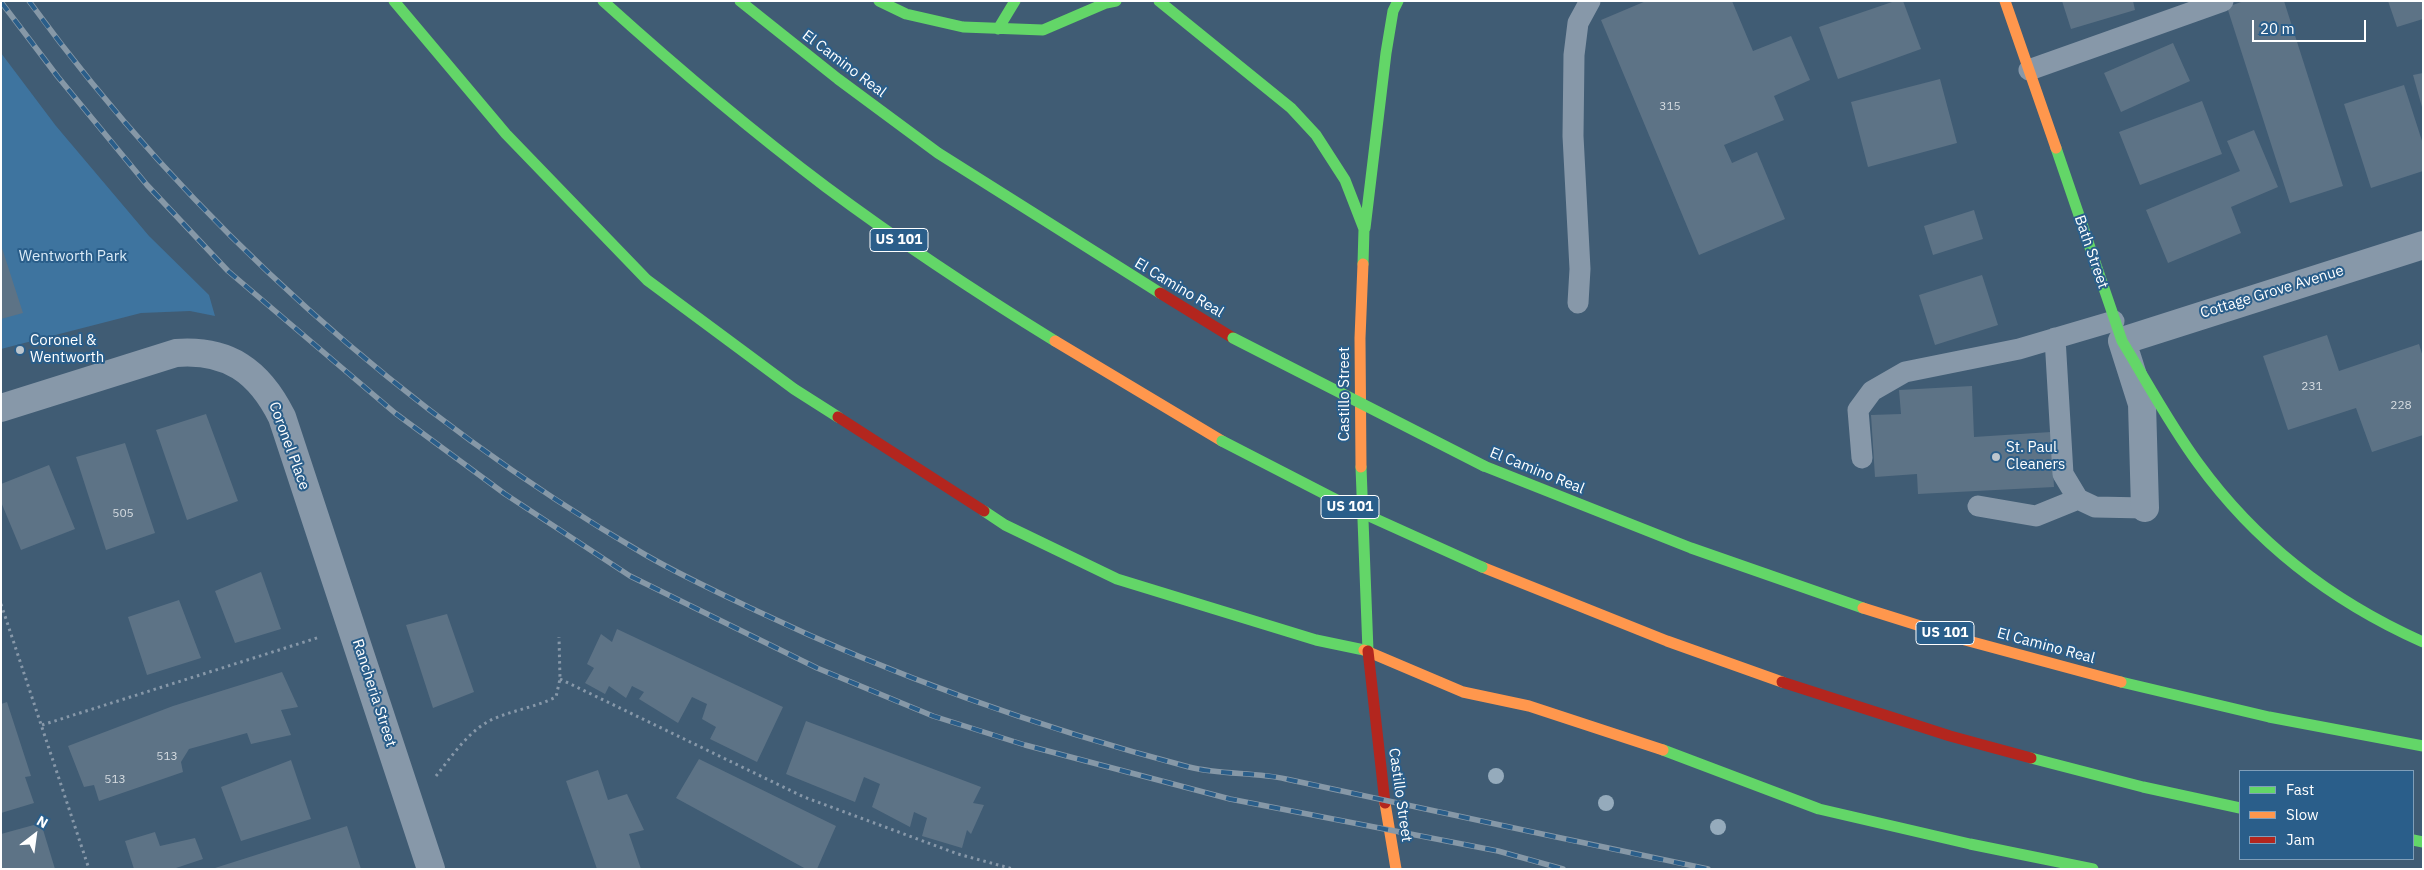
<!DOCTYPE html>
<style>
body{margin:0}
#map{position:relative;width:2424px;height:870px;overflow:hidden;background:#405c74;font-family:"IBM Plex Sans",sans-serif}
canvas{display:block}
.frame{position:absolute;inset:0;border:2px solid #fff;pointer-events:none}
.legend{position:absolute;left:2239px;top:770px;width:175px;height:90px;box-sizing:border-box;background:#2a5e8a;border:1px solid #7f9eb9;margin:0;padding:6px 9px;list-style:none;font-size:15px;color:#fff}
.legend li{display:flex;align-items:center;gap:10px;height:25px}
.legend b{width:25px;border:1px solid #7f9eb9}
.north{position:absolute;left:10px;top:810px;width:50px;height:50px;-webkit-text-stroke:4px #2a5e8a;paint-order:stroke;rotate:30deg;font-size:14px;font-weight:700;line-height:20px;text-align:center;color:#fff}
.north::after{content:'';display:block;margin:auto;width:18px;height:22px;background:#fff;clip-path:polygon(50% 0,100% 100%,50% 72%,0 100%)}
.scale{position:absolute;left:2252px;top:20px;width:114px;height:22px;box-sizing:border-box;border:2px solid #fff;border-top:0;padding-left:6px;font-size:15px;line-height:18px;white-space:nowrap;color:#fff;-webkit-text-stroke:4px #2a5e8a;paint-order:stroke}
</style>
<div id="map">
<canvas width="2424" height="870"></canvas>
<div class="frame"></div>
<ul class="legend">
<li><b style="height:6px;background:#63d668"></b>Fast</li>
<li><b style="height:6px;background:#ff974d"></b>Slow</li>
<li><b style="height:6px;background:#b3261e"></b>Jam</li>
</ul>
<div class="north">N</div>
<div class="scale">20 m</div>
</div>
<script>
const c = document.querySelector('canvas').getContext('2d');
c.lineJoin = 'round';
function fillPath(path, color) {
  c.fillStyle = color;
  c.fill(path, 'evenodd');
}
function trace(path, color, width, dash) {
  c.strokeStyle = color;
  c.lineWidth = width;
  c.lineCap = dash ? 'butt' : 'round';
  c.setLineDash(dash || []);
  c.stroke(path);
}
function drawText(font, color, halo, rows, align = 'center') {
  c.font = font + ' "IBM Plex Sans",sans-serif';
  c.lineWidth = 4;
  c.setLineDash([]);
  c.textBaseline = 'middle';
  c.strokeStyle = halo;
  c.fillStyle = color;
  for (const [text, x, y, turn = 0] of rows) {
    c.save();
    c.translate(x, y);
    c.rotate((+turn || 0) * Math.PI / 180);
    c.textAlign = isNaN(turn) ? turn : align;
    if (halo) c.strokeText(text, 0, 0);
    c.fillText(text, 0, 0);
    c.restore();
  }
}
const green = new Path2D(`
 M 1,53 L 56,126 L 149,236 L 209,295 L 215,316 L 190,311 L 141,313 L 1,349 Z`);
const building = new Path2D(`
 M 1646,1 L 1732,1 L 1753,51 L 1791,36 L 1810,80 L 1774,96 L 1784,120 L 1724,145 L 1732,163 L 1757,152 L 1785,219 L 1699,255 L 1601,20 Z
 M 1895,1 L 1903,1 L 1921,49 L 1838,79 L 1819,27 Z
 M 2062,1 L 2133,1 L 2135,10 L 2071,29 Z
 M 2244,1 L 2284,1 L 2343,186 L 2290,203 L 2227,7 Z
 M 2388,1 L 2423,1 L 2423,19 L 2397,27 Z
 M 2173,43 L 2190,81 L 2121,112 L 2104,73 Z
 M 2423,73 L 2423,107 L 2422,107 L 2413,75 Z
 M 1940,79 L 1957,143 L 1868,167 L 1851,102 Z
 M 2404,85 L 2423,144 L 2423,171 L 2371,188 L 2344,104 Z
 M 2202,101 L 2222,154 L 2140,185 L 2119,132 Z
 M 2254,130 L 2278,187 L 2231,207 L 2241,233 L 2168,263 L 2146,210 L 2240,171 L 2227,141 Z
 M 1974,210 L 1983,239 L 1933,255 L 1924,226 Z
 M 1,245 L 23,313 L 1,319 Z
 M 1982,275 L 1998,325 L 1935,345 L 1919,295 Z
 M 2327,335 L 2339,371 L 2419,344 L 2423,357 L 2423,435 L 2372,452 L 2356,408 L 2288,430 L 2263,356 Z
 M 1972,386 L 1974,437 L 2051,432 L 2054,487 L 1918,494 L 1917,474 L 1875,477 L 1871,415 L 1901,414 L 1899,390 Z
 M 206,414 L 238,501 L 187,520 L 156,430 Z
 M 125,443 L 155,533 L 106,550 L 76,457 Z
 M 49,465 L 75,529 L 21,550 L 1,502 L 1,484 Z
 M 261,572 L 281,629 L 235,643 L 215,591 Z
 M 179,600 L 201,658 L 147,675 L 128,617 Z
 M 447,614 L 474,692 L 433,708 L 406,625 Z
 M 617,629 L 783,707 L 757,762 L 710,739 L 716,727 L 702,719 L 707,704 L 692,697 L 678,723 L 639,699 L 644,692 L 632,686 L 626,698 L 609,686 L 605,694 L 585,683 L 594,668 L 587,664 L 601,634 L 612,642 Z
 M 282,672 L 298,707 L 281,710 L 291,735 L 251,744 L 247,733 L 189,749 L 181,762 L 183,772 L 99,801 L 94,785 L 84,787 L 68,746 L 173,706 Z
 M 7,702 L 31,776 L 25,777 L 34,803 L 1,813 L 1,704 Z
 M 806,721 L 981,787 L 973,803 L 984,805 L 971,834 L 967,830 L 962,848 L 922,836 L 927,818 L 914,812 L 910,827 L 872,807 L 880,784 L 864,777 L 855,802 L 786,774 Z
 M 699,759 L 836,826 L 817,869 L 806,869 L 676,798 Z
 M 291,760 L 311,819 L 241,841 L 221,787 Z
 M 598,770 L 608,800 L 627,794 L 644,830 L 629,834 L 641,869 L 597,869 L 566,781 Z
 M 41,823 L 55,869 L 1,869 L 1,834 Z
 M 347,826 L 361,869 L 215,869 L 215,868 Z
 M 155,832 L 160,846 L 195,838 L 203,859 L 173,869 L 134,869 L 125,841 Z`);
const path = new Path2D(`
 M 1,604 L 89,869
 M 560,679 L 804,797 L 958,854 L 1013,869
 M 42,725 L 320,637
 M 436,776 C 452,756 469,730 493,719 C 514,710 536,707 556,697 L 560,679 L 559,637`);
const lane = new Path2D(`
 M 2029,70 L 2223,1
 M 1578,303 L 1580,269 L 1573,136 L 1574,55 L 1578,23 L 1590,1
 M 2055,338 L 2063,474 L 2078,499 L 2095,507 L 2145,508
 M 1862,458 L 1858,410 L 1872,391 L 1905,372 L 2019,349 L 2114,321
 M 1978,506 L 2036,516 L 2078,499`);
const street = new Path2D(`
 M 1,408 L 176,353 C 228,349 259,371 282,417 L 431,869
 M 2145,508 L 2142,404 L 2122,341 L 2423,245`);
const fast = new Path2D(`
 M 394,1 L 506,134 L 647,280 L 794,389 L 838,417
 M 603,1 C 675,66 749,129 826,187 C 900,242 977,293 1055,341
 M 740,1 L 838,79 L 938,153 L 1160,293
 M 879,1 L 906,14 L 963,27 L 1043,30 L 1106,3 L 1116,1
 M 1159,1 L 1291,108 L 1316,135 L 1345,180 L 1364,229 L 1363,264
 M 998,29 L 1015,1
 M 2056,148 L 2122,341
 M 1365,228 L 1386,53 L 1393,11 L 1398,1
 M 2122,341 C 2147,382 2170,425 2198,463 C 2256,543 2333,602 2423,642
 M 1484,466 L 1691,548 L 1863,608
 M 1361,467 L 1368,651
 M 984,511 L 1005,525 L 1117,579 L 1316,640 L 1364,650
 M 2121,682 L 2269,717 L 2423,746
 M 1663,750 L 1819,809 L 1970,844 L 2093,869
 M 2031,758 L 2143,787 L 2240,808
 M 2413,840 L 2423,842`);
const slow = new Path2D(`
 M 2005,1 L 2056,148
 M 1055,341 L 1222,441
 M 1361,467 L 1360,338 L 1363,264
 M 1482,567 L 1667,641 L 1782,682
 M 1863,608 L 1965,640 L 2121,682
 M 1364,650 L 1463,692 L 1529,706 L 1663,750
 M 1385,803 L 1396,869`);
const jam = new Path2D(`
 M 1160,293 L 1233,338
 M 838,417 L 984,511
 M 1368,651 L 1385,803
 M 1782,682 L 1950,736 L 2031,758`);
const rail = new Path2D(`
 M 29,1 C 190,223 407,416 644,554 C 680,575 719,593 757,611 C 896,677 1040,728 1189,767 C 1221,775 1255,772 1286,779 C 1427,809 1567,840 1708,869
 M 1,2 L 58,77 L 147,185 L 228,271 L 395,413 L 505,494 L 630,576 L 817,668 L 933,716 L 1025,745 L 1230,799 L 1498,851 L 1563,869`);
const fastBridge = new Path2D(`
 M 1233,338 L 1484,466
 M 1222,441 L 1358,511 L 1482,567`);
const trees = [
 [1496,776],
 [1606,803],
 [1718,827]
];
const markers = [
 [20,350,5,"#bcc6ce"],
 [1996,457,5,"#bcc6ce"]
];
const numberNames = [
 ["315",1670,107],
 ["231",2312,387],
 ["228",2401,406],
 ["505",123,514],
 ["513",167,757],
 ["513",115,780]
];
const shields = [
 [899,240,58],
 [1350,507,58],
 [1945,633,58]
];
const shieldNames = [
 ["US 101",899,240],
 ["US 101",1350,507],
 ["US 101",1945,633]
];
const streetNames = [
 ["El Camino Real",844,64,37],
 ["Bath Street",2091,252,71],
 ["El Camino Real",1179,288,31],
 ["Cottage Grove Avenue",2272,292,-17],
 ["Castillo Street",1345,394,-90],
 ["Coronel Place",289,446,70],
 ["El Camino Real",1537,471,22],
 ["El Camino Real",2046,646,15],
 ["Rancheria Street",374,693,72],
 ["Castillo Street",1400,795,82]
];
const parkNames = [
 ["Wentworth Park",73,257]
];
const poiNames = [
 ["Coronel &",30,341],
 ["Wentworth",30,358],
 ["St. Paul",2006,448],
 ["Cleaners",2006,465]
];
fillPath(green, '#3e749f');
fillPath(building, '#5d7386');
trace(path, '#8798a9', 3, [2.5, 4]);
trace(lane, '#8798a9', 21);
trace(street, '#8798a9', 28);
trace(fast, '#63d668', 11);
trace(slow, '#ff974d', 11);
trace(jam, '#b3261e', 11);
trace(rail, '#8698a7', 5.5);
trace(rail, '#2a5e8a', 4, [11]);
trace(fastBridge, '#63d668', 11);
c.fillStyle = '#95abbc';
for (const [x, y] of trees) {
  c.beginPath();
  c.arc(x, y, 8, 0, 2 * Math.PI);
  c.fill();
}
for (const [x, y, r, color] of markers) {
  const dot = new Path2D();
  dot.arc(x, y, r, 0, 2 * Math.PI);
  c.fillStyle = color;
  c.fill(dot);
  trace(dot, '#2a5e8a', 2);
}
drawText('12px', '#d6dce1', null, numberNames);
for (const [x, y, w] of shields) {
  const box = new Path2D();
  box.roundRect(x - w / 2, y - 11.5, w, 23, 4);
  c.fillStyle = '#2a5e8a';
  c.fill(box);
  trace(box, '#fff', 1);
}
drawText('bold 14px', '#fff', null, shieldNames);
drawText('15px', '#fff', '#2a5e8a', streetNames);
drawText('15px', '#dbebf7', '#2a5e8a', parkNames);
drawText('15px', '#fff', '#2a5e8a', poiNames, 'left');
</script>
